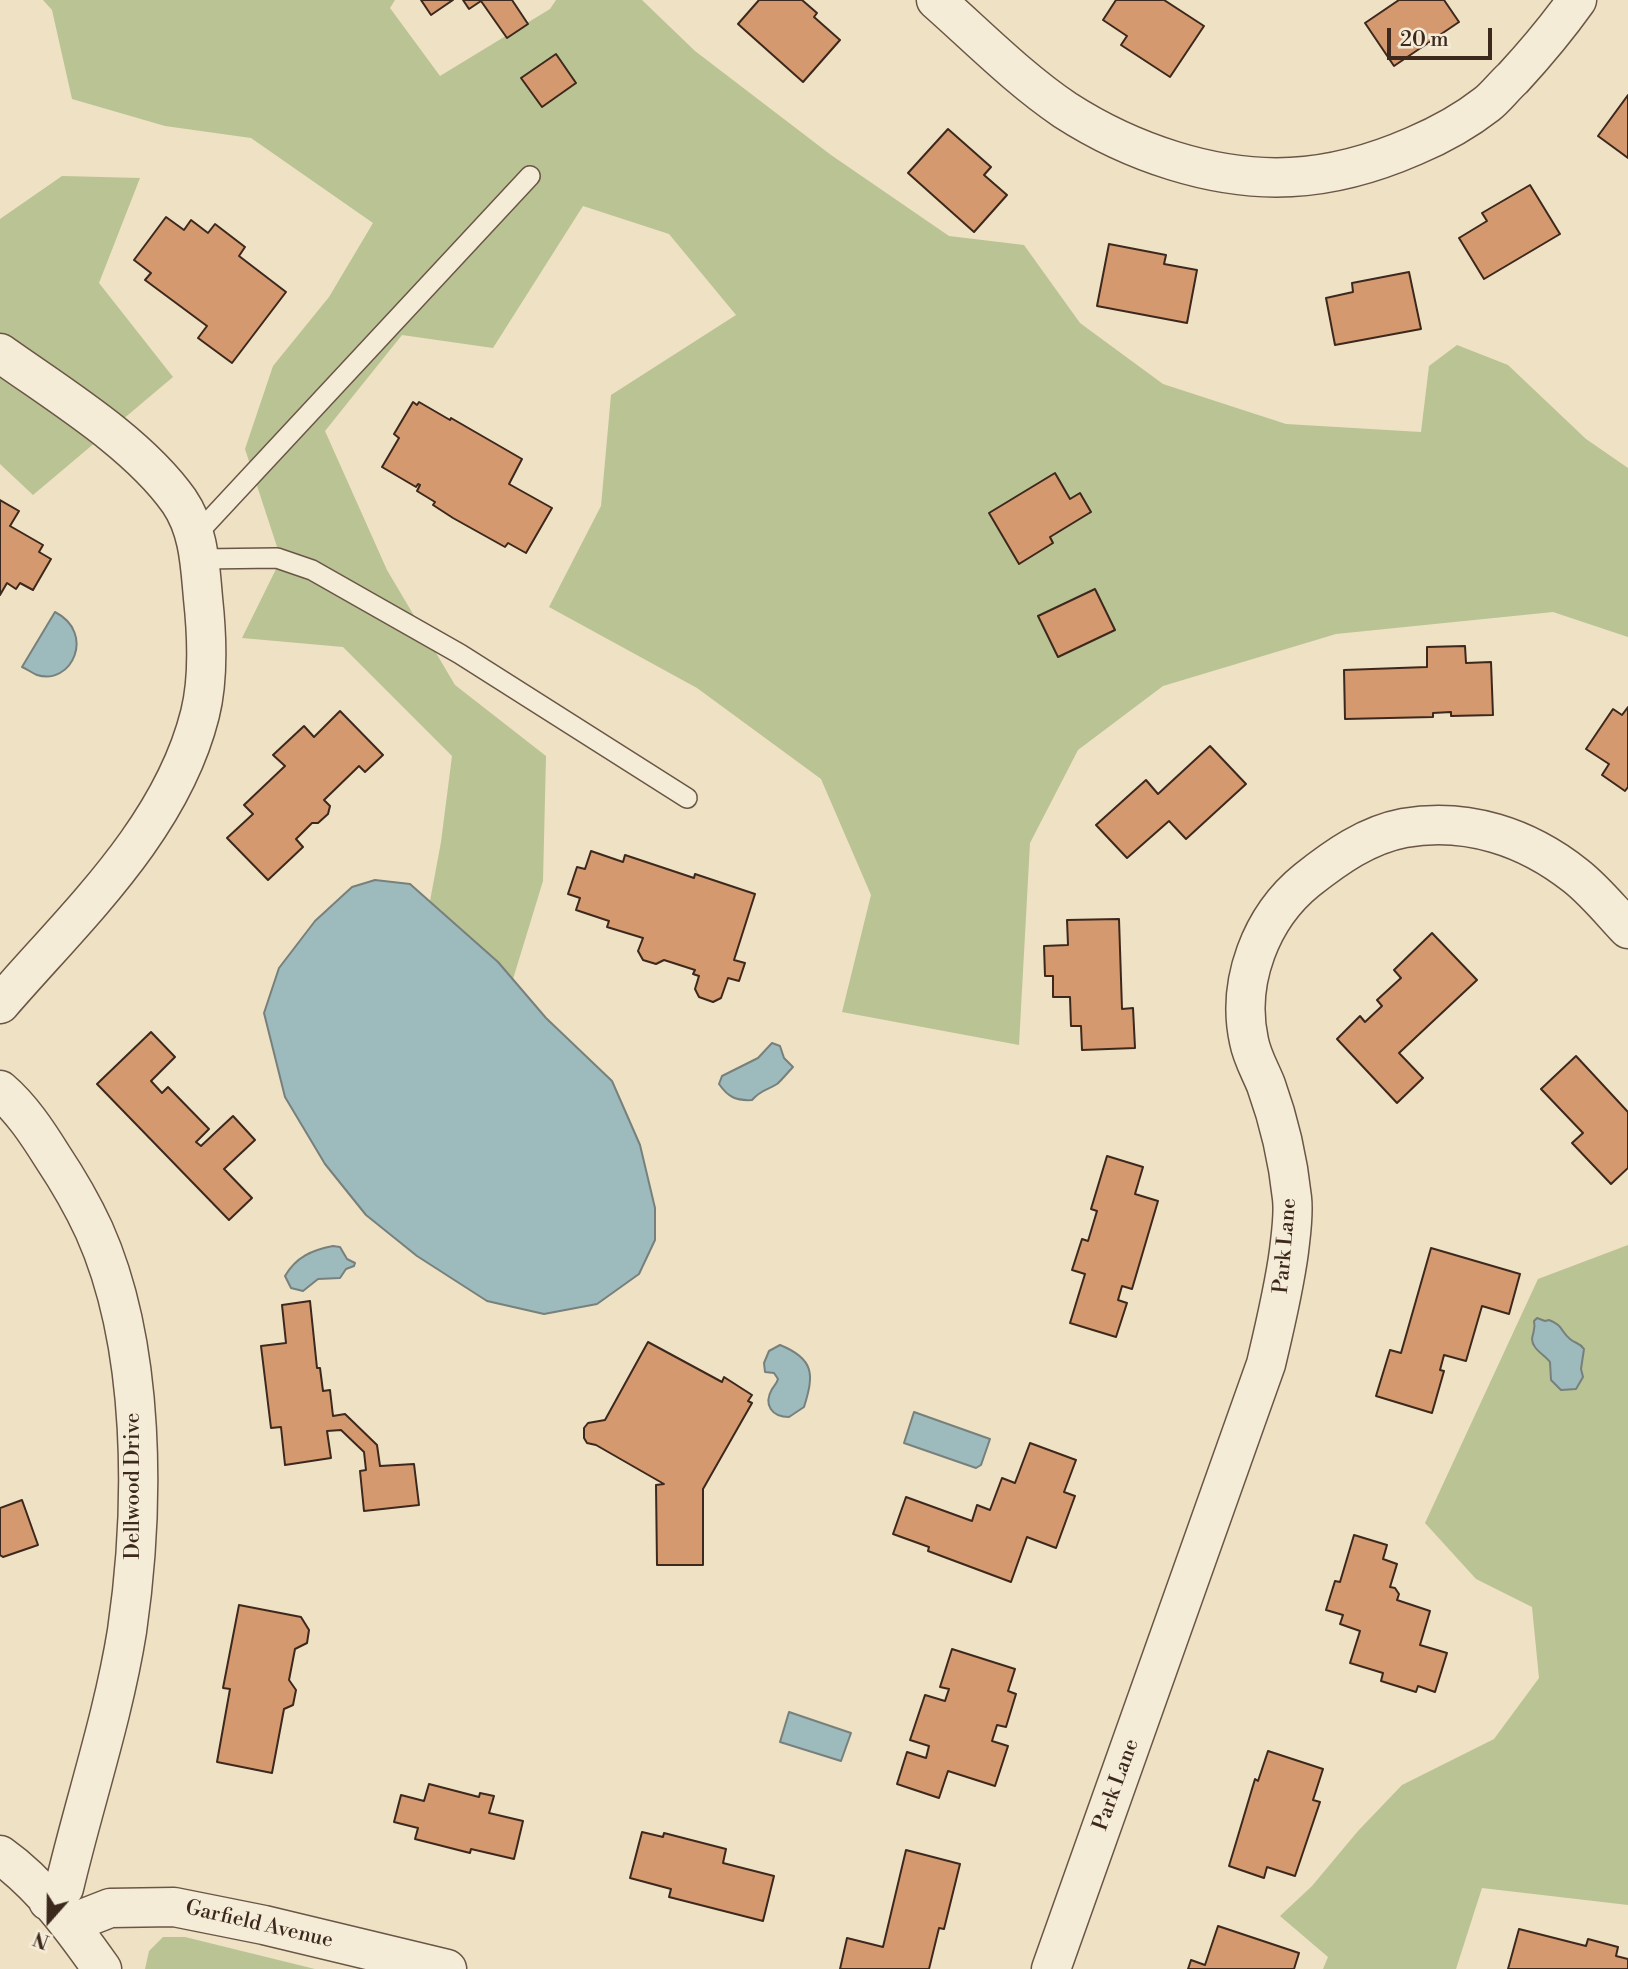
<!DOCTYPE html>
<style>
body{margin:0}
#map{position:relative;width:1628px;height:1969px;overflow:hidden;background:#efe1c3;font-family:"Libre Bodoni",serif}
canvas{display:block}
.north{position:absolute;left:14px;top:1885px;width:70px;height:70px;-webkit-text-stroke:5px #f5ecd8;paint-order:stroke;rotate:201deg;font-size:19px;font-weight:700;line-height:28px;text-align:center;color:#3d281d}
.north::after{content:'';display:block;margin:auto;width:24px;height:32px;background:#3d281d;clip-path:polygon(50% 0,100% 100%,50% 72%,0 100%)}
.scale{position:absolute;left:1387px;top:28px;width:105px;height:32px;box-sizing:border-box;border:4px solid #3d281d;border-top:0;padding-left:9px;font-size:21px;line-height:24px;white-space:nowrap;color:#3d281d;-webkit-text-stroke:5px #f5ecd8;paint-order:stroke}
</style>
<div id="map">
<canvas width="1628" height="1969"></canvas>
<div class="north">N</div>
<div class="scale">20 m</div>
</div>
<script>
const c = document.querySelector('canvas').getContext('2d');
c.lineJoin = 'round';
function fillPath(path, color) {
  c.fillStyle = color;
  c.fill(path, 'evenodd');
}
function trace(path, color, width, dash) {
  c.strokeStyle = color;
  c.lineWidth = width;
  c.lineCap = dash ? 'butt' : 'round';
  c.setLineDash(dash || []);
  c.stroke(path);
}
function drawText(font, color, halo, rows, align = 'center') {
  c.font = font + ' "Libre Bodoni",serif';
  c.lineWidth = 5;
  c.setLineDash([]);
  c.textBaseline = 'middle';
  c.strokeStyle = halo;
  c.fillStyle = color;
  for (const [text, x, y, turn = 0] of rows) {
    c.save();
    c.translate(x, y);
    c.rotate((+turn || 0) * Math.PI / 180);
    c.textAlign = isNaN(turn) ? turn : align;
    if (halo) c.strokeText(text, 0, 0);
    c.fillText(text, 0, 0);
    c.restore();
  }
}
const green = new Path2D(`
 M 43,0 L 395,0 L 390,8 L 440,76 L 550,9 L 556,0 L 642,0 L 695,51 L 831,155 L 949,236 L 1024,245 L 1080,323 L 1163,384 L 1286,424 L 1421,432 L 1429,366 L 1457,345 L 1508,365 L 1586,439 L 1628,468 L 1628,637 L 1553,612 L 1336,634 L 1163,686 L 1078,750 L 1030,843 L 1019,1045 L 842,1012 L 871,895 L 821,779 L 697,688 L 549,607 L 601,506 L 611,395 L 736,315 L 669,234 L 583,206 L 493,348 L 402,335 L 325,431 L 387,570 L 455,685 L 546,756 L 543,881 L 513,979 L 498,962 L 430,901 L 441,842 L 452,756 L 343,647 L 242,638 L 281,559 L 245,449 L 273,366 L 329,297 L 373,223 L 251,138 L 165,126 L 72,99 L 52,10 Z
 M 62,176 L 140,178 L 99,283 L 173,377 L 33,495 L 0,464 L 0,219 Z
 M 1628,1245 L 1628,1905 L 1482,1888 L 1456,1969 L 1323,1969 L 1328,1957 L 1280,1916 L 1312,1886 L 1358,1831 L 1402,1785 L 1494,1739 L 1539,1678 L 1532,1607 L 1476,1579 L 1425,1523 L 1538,1279 Z
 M 163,1937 L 185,1937 L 315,1969 L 145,1969 L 149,1951 Z`);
const water = new Path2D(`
 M 55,612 C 96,633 72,686 37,675 C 32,673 27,669 22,667 Z
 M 375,880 L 410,884 L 498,962 L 546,1018 L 612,1081 L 640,1145 L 655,1208 L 655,1240 L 639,1274 L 597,1304 L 544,1314 L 487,1301 L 417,1256 L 366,1215 L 325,1164 L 285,1097 L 264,1013 L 279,968 L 315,921 L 352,887 Z
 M 772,1043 L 780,1046 L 784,1058 L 793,1067 C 790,1070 780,1082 777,1084 C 766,1091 762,1089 752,1100 C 736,1101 728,1097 719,1084 L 722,1076 L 758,1058 Z
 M 333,1246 L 340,1247 L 347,1259 L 355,1263 L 354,1266 L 346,1269 L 340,1278 L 318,1279 L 303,1291 L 291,1288 L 285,1276 C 296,1257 312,1250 333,1246 Z
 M 1537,1318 L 1545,1321 L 1549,1320 C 1563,1325 1561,1332 1570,1339 C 1576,1344 1579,1342 1584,1349 L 1581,1369 L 1583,1377 L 1576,1389 L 1561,1390 L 1551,1380 L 1550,1362 C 1545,1355 1532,1349 1532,1339 C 1533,1331 1536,1329 1534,1321 Z
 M 780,1345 C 815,1359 814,1375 804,1407 L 789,1417 C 772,1417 763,1405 772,1389 C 774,1386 777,1383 778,1379 L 774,1373 L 765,1372 L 764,1363 L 769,1351 Z
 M 914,1412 L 990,1439 L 981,1465 L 976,1468 L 904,1443 Z
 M 789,1712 L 851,1733 L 841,1761 L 780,1742 Z`);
const building = new Path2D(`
 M 421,0 L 453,0 L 431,15 Z
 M 463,0 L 512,0 L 528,24 L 507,38 L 481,1 L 469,9 Z
 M 759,0 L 802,0 L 817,13 L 814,17 L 840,40 L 803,82 L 738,24 Z
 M 1116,0 L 1164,0 L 1204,26 L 1170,77 L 1121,45 L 1127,36 L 1103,20 Z
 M 1399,0 L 1444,0 L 1459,22 L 1394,66 L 1365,23 Z
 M 556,54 L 576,83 L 542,107 L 521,78 Z
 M 1628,95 L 1628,158 L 1598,136 Z
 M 948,129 L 991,167 L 984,175 L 1007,195 L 974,232 L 908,173 Z
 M 1530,185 L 1560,234 L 1484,279 L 1459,238 L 1487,221 L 1482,213 Z
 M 166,217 L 184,230 L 191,220 L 208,233 L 215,224 L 245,247 L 239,256 L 286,292 L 232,363 L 198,338 L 207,326 L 145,280 L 151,273 L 134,260 Z
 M 1109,244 L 1166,255 L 1164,264 L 1197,270 L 1187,323 L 1097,306 Z
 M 1409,272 L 1421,329 L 1335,345 L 1326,298 L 1353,292 L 1352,283 Z
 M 413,402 L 417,405 L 419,402 L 450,420 L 451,418 L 522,459 L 509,484 L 552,508 L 526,553 L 508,543 L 505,547 L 453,518 L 433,505 L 435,502 L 417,491 L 420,485 L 418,484 L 416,487 L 382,467 L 399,438 L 394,434 Z
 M 1055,473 L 1070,499 L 1080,493 L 1091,512 L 1050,537 L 1053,543 L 1019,564 L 989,513 Z
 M 0,500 L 19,511 L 10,526 L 43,545 L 39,552 L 51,559 L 33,590 L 20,583 L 16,589 L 7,583 L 0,595 Z
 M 1095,589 L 1115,630 L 1058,657 L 1038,616 Z
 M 1465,646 L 1466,663 L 1491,662 L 1493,715 L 1451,716 L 1451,712 L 1433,713 L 1433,717 L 1345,719 L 1344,670 L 1427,667 L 1427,647 Z
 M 1628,707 L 1628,787 L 1625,791 L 1602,775 L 1609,764 L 1586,749 L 1613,709 L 1622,715 Z
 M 340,711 L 383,755 L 365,772 L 359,766 L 324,800 L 330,806 L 328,814 L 318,823 L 312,823 L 296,839 L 303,847 L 268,880 L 227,838 L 253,814 L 244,805 L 285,766 L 273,755 L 304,726 L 314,737 Z
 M 1210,746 L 1246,784 L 1186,839 L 1169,821 L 1127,858 L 1096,825 L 1146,780 L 1158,794 Z
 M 591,851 L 623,862 L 625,855 L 694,878 L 695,874 L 755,894 L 734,960 L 745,963 L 739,981 L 728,978 L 721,998 L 713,1002 L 699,997 L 695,989 L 699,976 L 693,974 L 695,970 L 664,960 L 656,964 L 643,960 L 638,951 L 643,938 L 607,927 L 609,921 L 576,910 L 580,898 L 568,894 L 577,867 L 585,869 Z
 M 1119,919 L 1122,1009 L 1133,1008 L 1135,1048 L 1082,1050 L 1081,1026 L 1071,1026 L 1070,997 L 1053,997 L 1053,976 L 1045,976 L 1044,946 L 1068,945 L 1067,920 Z
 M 1432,933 L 1477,980 L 1399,1053 L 1423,1078 L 1397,1103 L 1337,1039 L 1360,1016 L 1365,1022 L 1382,1006 L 1377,1000 L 1401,978 L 1394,970 Z
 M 151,1032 L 175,1057 L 151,1081 L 162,1093 L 168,1087 L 209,1129 L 196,1142 L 201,1146 L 233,1116 L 255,1140 L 224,1169 L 252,1198 L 229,1220 L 97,1084 Z
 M 1576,1056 L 1628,1112 L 1628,1168 L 1611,1184 L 1572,1143 L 1583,1133 L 1541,1089 Z
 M 1107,1156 L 1143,1167 L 1135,1194 L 1158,1201 L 1132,1289 L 1122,1286 L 1118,1300 L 1127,1303 L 1116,1337 L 1070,1323 L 1085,1274 L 1072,1270 L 1082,1239 L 1088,1241 L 1097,1211 L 1091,1209 Z
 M 1431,1248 L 1520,1274 L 1509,1314 L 1482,1306 L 1466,1361 L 1444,1355 L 1440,1370 L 1444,1371 L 1432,1413 L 1376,1396 L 1390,1350 L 1401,1353 Z
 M 310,1301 L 317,1368 L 320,1368 L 323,1391 L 330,1390 L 333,1416 L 345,1414 L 377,1445 L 380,1466 L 414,1464 L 419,1505 L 364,1511 L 360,1471 L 366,1470 L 364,1452 L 341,1430 L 327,1431 L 331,1458 L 285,1465 L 281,1427 L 271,1428 L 261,1346 L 286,1343 L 282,1305 Z
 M 648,1342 L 722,1382 L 724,1377 L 752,1395 L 748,1401 L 752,1403 L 703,1489 L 703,1565 L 657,1565 L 656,1485 L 664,1484 L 596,1445 L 587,1443 L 584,1438 L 584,1428 L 588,1423 L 605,1420 Z
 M 1030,1443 L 1076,1460 L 1064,1492 L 1075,1496 L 1056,1548 L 1027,1537 L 1011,1582 L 928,1551 L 929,1547 L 893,1534 L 906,1497 L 972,1521 L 977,1505 L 990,1510 L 1002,1478 L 1015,1483 Z
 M 22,1500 L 38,1545 L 3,1557 L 0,1555 L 0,1508 Z
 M 1354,1535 L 1387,1545 L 1383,1559 L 1397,1564 L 1390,1587 L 1395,1588 L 1399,1594 L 1397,1600 L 1430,1611 L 1420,1645 L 1447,1653 L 1435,1692 L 1418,1686 L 1416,1692 L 1381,1681 L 1383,1673 L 1350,1663 L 1360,1631 L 1340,1624 L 1343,1615 L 1326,1610 L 1335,1581 L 1340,1582 Z
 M 239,1605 L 301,1617 L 309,1630 L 307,1643 L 295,1649 L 289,1680 L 296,1690 L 293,1705 L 284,1709 L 272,1773 L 217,1762 L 230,1689 L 223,1688 Z
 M 952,1649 L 1015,1669 L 1008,1691 L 1016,1694 L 1006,1727 L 997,1725 L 992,1741 L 1008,1746 L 995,1786 L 948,1771 L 939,1798 L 897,1784 L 907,1752 L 926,1758 L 929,1746 L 910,1740 L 925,1695 L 945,1701 L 949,1689 L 940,1687 Z
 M 1268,1751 L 1323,1769 L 1313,1800 L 1320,1802 L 1295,1876 L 1267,1867 L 1264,1878 L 1229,1866 L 1255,1779 L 1258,1781 Z
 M 429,1784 L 479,1797 L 480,1793 L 494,1796 L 489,1813 L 523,1821 L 514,1859 L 471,1849 L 470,1853 L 415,1839 L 418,1828 L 394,1822 L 401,1795 L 424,1801 Z
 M 642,1832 L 663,1837 L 664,1833 L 726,1849 L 723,1863 L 774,1876 L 763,1921 L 669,1897 L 671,1889 L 630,1878 Z
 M 906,1850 L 960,1864 L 944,1929 L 939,1928 L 929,1969 L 840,1969 L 847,1938 L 883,1947 Z
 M 1218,1926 L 1299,1953 L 1294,1969 L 1188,1969 L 1191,1960 L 1205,1965 Z
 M 1519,1929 L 1586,1946 L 1588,1939 L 1618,1947 L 1616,1956 L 1628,1959 L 1628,1969 L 1508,1969 Z`);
const service = new Path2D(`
 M 195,536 L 530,176
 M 200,559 L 277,558 L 312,570 L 460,654 L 687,798`);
const minor = new Path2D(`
 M 936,0 C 979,38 1018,78 1065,110 C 1130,152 1214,181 1291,177 C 1334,175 1375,163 1414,146 C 1440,135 1464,122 1487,104 C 1496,97 1504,86 1513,78 C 1536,53 1557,28 1577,0
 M 0,353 C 59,395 137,442 179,501 C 199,530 200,565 203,598 C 207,635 209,678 200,714 C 171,830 75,917 0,1004
 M 0,1090 C 21,1108 37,1132 52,1156 C 68,1180 82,1204 94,1230 C 146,1346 145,1507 127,1631 C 113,1718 84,1803 64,1888 L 48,1901
 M 0,1855 C 41,1884 73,1928 102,1969
 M 75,1931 L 87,1917 L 110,1908 L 174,1907 L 264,1925 L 447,1969
 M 1051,1969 L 1266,1364 C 1275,1326 1284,1289 1289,1251 C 1291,1233 1294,1215 1292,1198 C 1288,1160 1279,1121 1266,1085 C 1260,1070 1252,1057 1249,1041 C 1236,982 1261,917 1307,880 C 1336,857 1367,835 1404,828 C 1467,817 1527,837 1576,876 C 1595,891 1611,911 1628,929`);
const streetNames = [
 ["Park Lane",1286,1246,-85],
 ["Dellwood Drive",134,1486,-90],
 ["Park Lane",1117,1785,-70],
 ["Garfield Avenue",259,1925,13]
];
fillPath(green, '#bac393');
fillPath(water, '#9dbbbc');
trace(water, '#77807c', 2);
fillPath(building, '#d4996f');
trace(building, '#3d281d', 2);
trace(service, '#6a5646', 22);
trace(minor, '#6a5646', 41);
trace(service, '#f5ecd8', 19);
trace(minor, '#f5ecd8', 38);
drawText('21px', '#3d281d', '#f5ecd8', streetNames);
</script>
